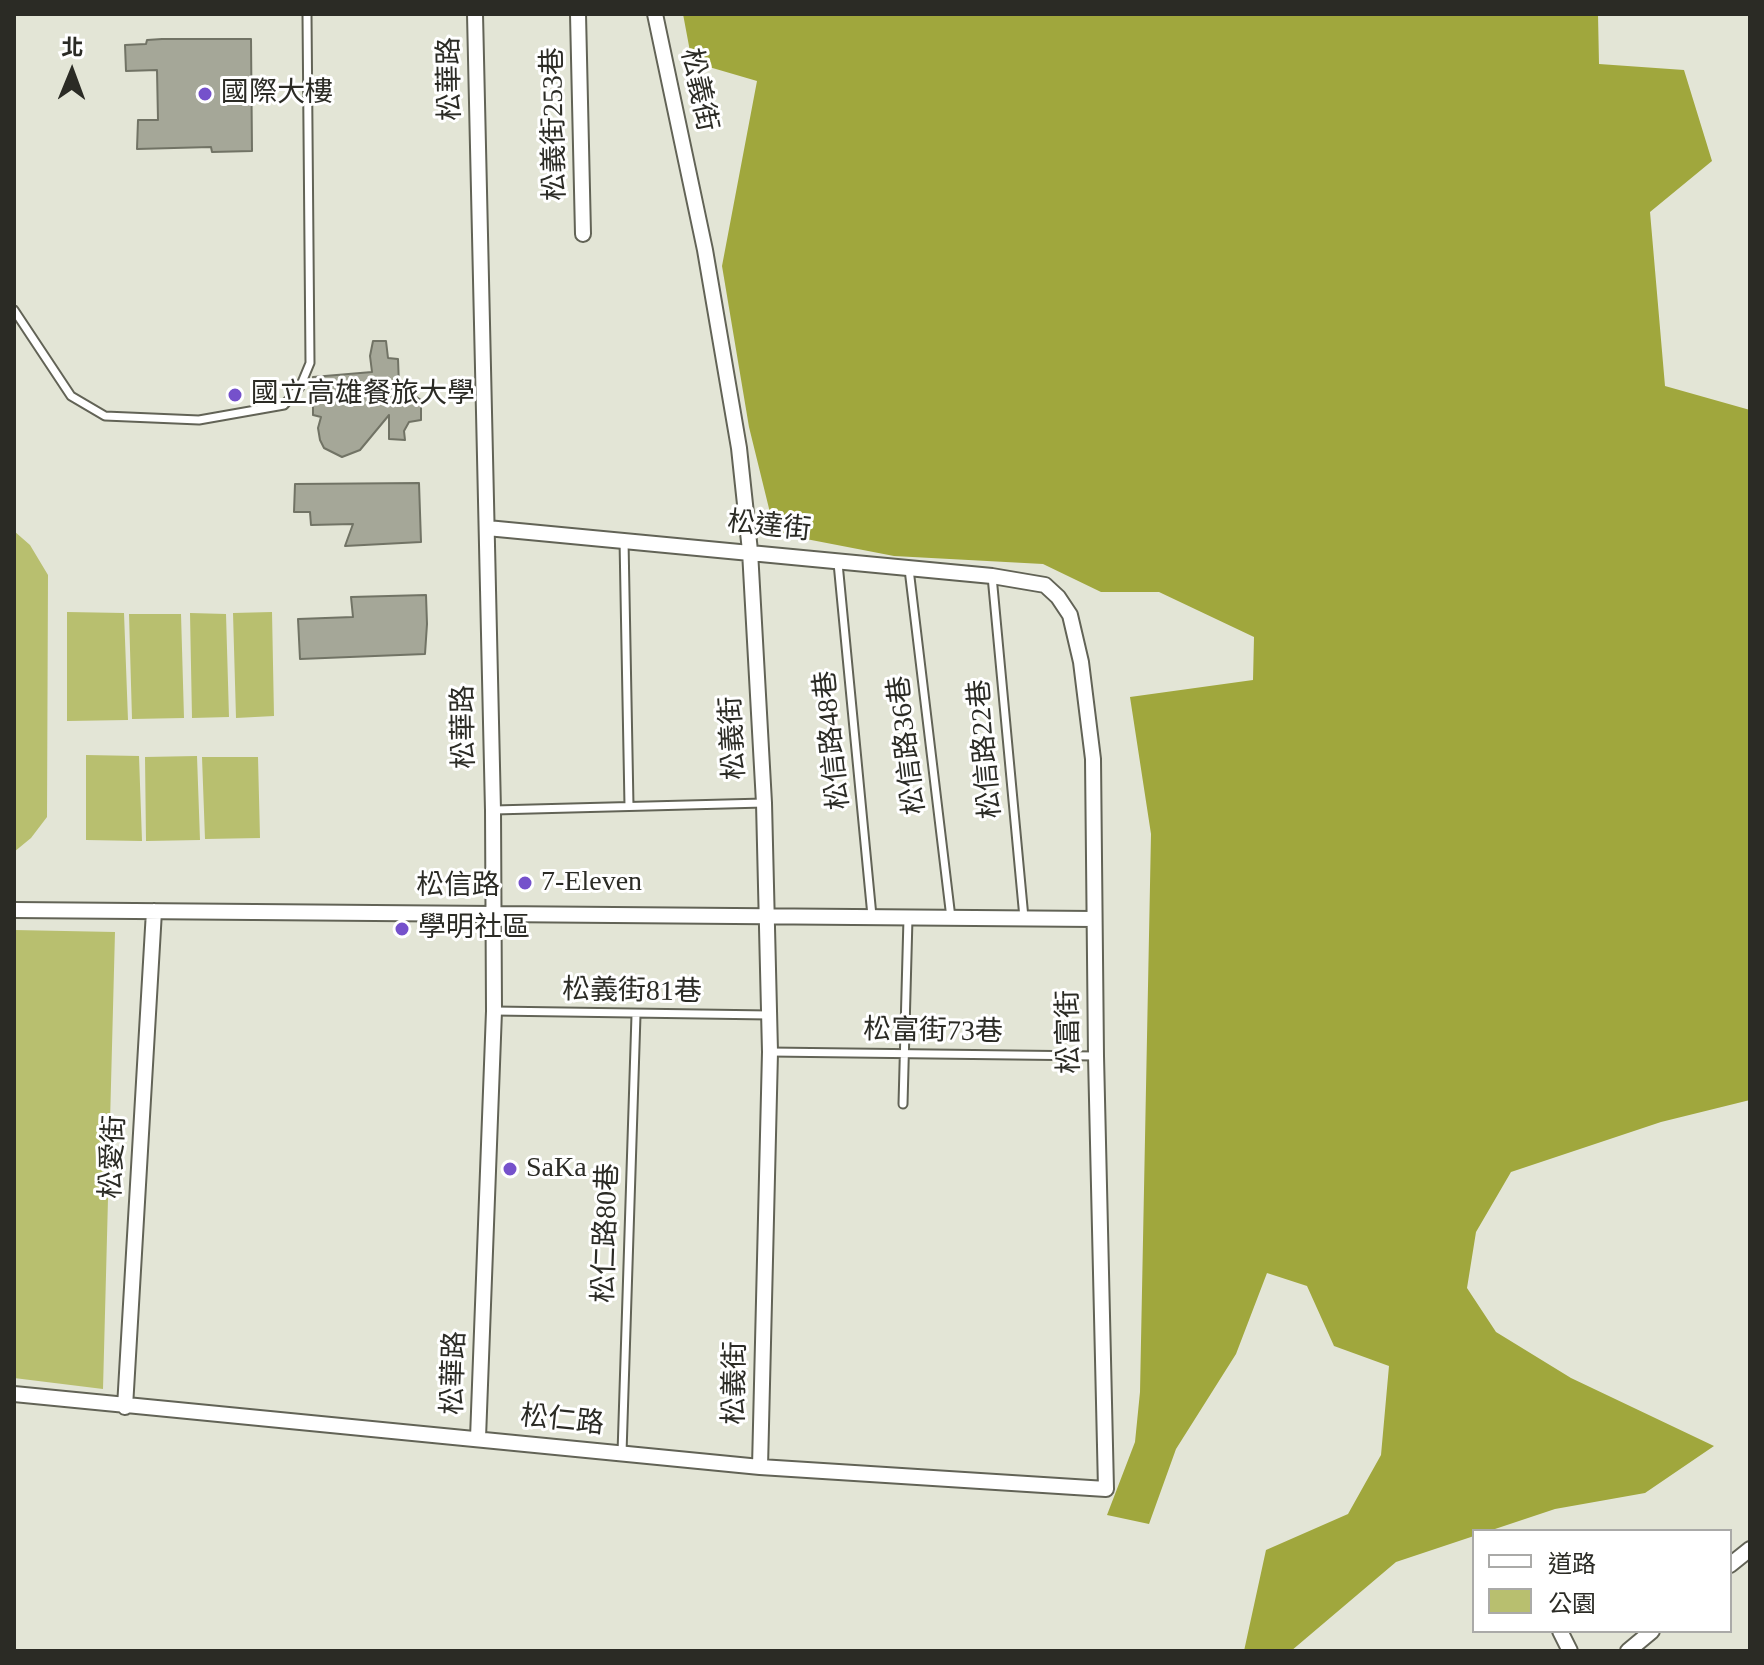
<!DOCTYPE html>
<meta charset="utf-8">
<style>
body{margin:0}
#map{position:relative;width:1764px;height:1665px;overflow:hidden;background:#e3e5d6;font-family:"Times New Roman","Noto Sans TC",serif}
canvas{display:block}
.frame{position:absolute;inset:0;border:16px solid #2b2b25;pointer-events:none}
.legend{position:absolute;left:1472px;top:1529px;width:260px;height:104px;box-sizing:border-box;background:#fff;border:2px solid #aaaaa8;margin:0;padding:10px 14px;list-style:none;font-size:24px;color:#2b2b25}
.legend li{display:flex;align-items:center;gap:16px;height:40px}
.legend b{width:40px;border:2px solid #aaaaa8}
.north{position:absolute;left:32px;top:32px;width:80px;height:80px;-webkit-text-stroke:6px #fff;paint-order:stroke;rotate:1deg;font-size:22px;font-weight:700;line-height:32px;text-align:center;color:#2b2b25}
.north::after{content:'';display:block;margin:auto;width:28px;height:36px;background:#2b2b25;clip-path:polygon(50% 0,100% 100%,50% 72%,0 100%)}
</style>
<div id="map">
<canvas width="1764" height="1665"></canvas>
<div class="frame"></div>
<ul class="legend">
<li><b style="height:10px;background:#fff"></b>道路</li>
<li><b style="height:22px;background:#b8bf6f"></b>公園</li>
</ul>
<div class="north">北</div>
</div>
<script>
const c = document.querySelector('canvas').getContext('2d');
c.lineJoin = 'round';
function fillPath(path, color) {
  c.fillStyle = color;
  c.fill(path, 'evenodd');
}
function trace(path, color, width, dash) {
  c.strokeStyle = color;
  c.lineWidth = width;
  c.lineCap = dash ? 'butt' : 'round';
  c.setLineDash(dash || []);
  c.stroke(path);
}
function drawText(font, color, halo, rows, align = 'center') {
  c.font = font + ' "Times New Roman","Noto Sans TC",serif';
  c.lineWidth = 6;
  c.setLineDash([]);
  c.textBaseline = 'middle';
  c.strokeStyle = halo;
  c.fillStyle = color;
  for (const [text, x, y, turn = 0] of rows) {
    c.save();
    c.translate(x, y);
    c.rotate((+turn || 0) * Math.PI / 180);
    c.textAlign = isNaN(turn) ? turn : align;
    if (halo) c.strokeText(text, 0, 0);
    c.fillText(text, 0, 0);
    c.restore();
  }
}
const green = new Path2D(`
 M 14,531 L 30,545 L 48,575 L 47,817 L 31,838 L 14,852 Z
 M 67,612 L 124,613 L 128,720 L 67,721 Z
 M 272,612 L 274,716 L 236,718 L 233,613 Z
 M 190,613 L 226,614 L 229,717 L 192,718 Z
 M 129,614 L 181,614 L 184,718 L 132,719 Z
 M 86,755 L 139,756 L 142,841 L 86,840 Z
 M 197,756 L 200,840 L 146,841 L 145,757 Z
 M 202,757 L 258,757 L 260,838 L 205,839 Z
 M 14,930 L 115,932 L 103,1389 L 14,1378 Z`);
const forest = new Path2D(`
 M 683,14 L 1598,14 L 1599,64 L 1684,70 L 1712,161 L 1650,212 L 1665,386 L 1750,410 L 1750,1100 L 1661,1122 L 1511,1172 L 1476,1232 L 1467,1288 L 1496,1332 L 1571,1378 L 1714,1446 L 1645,1493 L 1555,1509 L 1489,1531 L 1474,1531 L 1474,1536 L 1396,1562 L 1291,1651 L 1244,1651 L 1266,1550 L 1348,1514 L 1381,1455 L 1389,1366 L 1334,1346 L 1307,1286 L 1267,1273 L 1236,1354 L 1176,1449 L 1149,1524 L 1107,1515 L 1135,1442 L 1140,1392 L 1151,834 L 1130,697 L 1253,680 L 1254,637 L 1159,592 L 1101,592 L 1043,564 L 894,556 L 775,533 L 749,427 L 722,266 L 757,81 L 692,62 Z`);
const building = new Path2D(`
 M 162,39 L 251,39 L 252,151 L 212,152 L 211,147 L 137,149 L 138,120 L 158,120 L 157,70 L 126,71 L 125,45 L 146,44 L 147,40 Z
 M 373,341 L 386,341 L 388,358 L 398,359 L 399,385 L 421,400 L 421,420 L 409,422 L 404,431 L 405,440 L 389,439 L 389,415 L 360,450 L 342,457 L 324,448 L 320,440 L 318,428 L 321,417 L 313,415 L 313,377 L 372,372 L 370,356 Z
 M 419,483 L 421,542 L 345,546 L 353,524 L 311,525 L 310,512 L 294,512 L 295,484 Z
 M 426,595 L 427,624 L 425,654 L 300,659 L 298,619 L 353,617 L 351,597 Z`);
const service = new Path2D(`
 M 14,310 L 71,396 L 105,416 L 199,420 L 284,405 L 300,387 L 310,363 L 307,14
 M 624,540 L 629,806
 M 838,563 L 872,916
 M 909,569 L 951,918
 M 992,576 L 1024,918
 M 494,810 L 764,803
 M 495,1011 L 769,1015
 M 770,1052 L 1095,1056
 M 903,1104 L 908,918
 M 622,1453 L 636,1015`);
const minor = new Path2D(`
 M 475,14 L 493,810 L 494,1011 L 478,1438
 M 578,14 L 583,234
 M 655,14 L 705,250 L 739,448 L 750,551 L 764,803 L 770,1052 L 760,1467
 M 14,910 L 1094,919
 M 14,1394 L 760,1467 L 1106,1489 L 1096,1056 L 1093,759 L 1081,662 L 1070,615 L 1058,597 L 1045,585 L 992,576 L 487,528
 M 125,1407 L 154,911
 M 1730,1565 L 1750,1549
 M 1560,1631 L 1570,1651
 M 1628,1651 L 1652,1631`);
const markers = [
 [205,94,8,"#7551cb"],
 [235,395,8,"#7551cb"],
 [525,883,8,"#7551cb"],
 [402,929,8,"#7551cb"],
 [510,1169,8,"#7551cb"]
];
const streetNames = [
 ["松華路",451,79,-91],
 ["松義街",698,90,78],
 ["松義街253巷",555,124,-91],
 ["松達街",769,527,6],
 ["松華路",465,727,-91],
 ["松義街",734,738,-93],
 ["松信路48巷",833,740,-96],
 ["松信路36巷",908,745,-97],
 ["松信路22巷",986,749,-95],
 ["松信路",458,887],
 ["松義街81巷",632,992,1],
 ["松富街73巷",933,1032,1],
 ["松富街",1070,1032,-91],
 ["松愛街",114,1157,-87],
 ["松仁路80巷",607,1233,-88],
 ["松華路",455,1373,-88],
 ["松義街",736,1383,-89],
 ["松仁路",562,1421,6]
];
const poiNames = [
 ["國際大樓",221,94],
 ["國立高雄餐旅大學",251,395],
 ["7-Eleven",541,883],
 ["學明社區",418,929],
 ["SaKa",526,1169]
];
fillPath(green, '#b8bf6f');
fillPath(forest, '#a0a73d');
fillPath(building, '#a5a798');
trace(building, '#717365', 2);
trace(service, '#626356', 11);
trace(minor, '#626356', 18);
trace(service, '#fff', 7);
trace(minor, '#fff', 14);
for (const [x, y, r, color] of markers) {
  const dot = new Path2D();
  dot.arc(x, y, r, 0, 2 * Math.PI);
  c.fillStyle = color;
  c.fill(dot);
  trace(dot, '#fff', 3);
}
drawText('28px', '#2b2b25', '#fff', streetNames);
drawText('28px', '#2b2b25', '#fff', poiNames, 'left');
</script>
